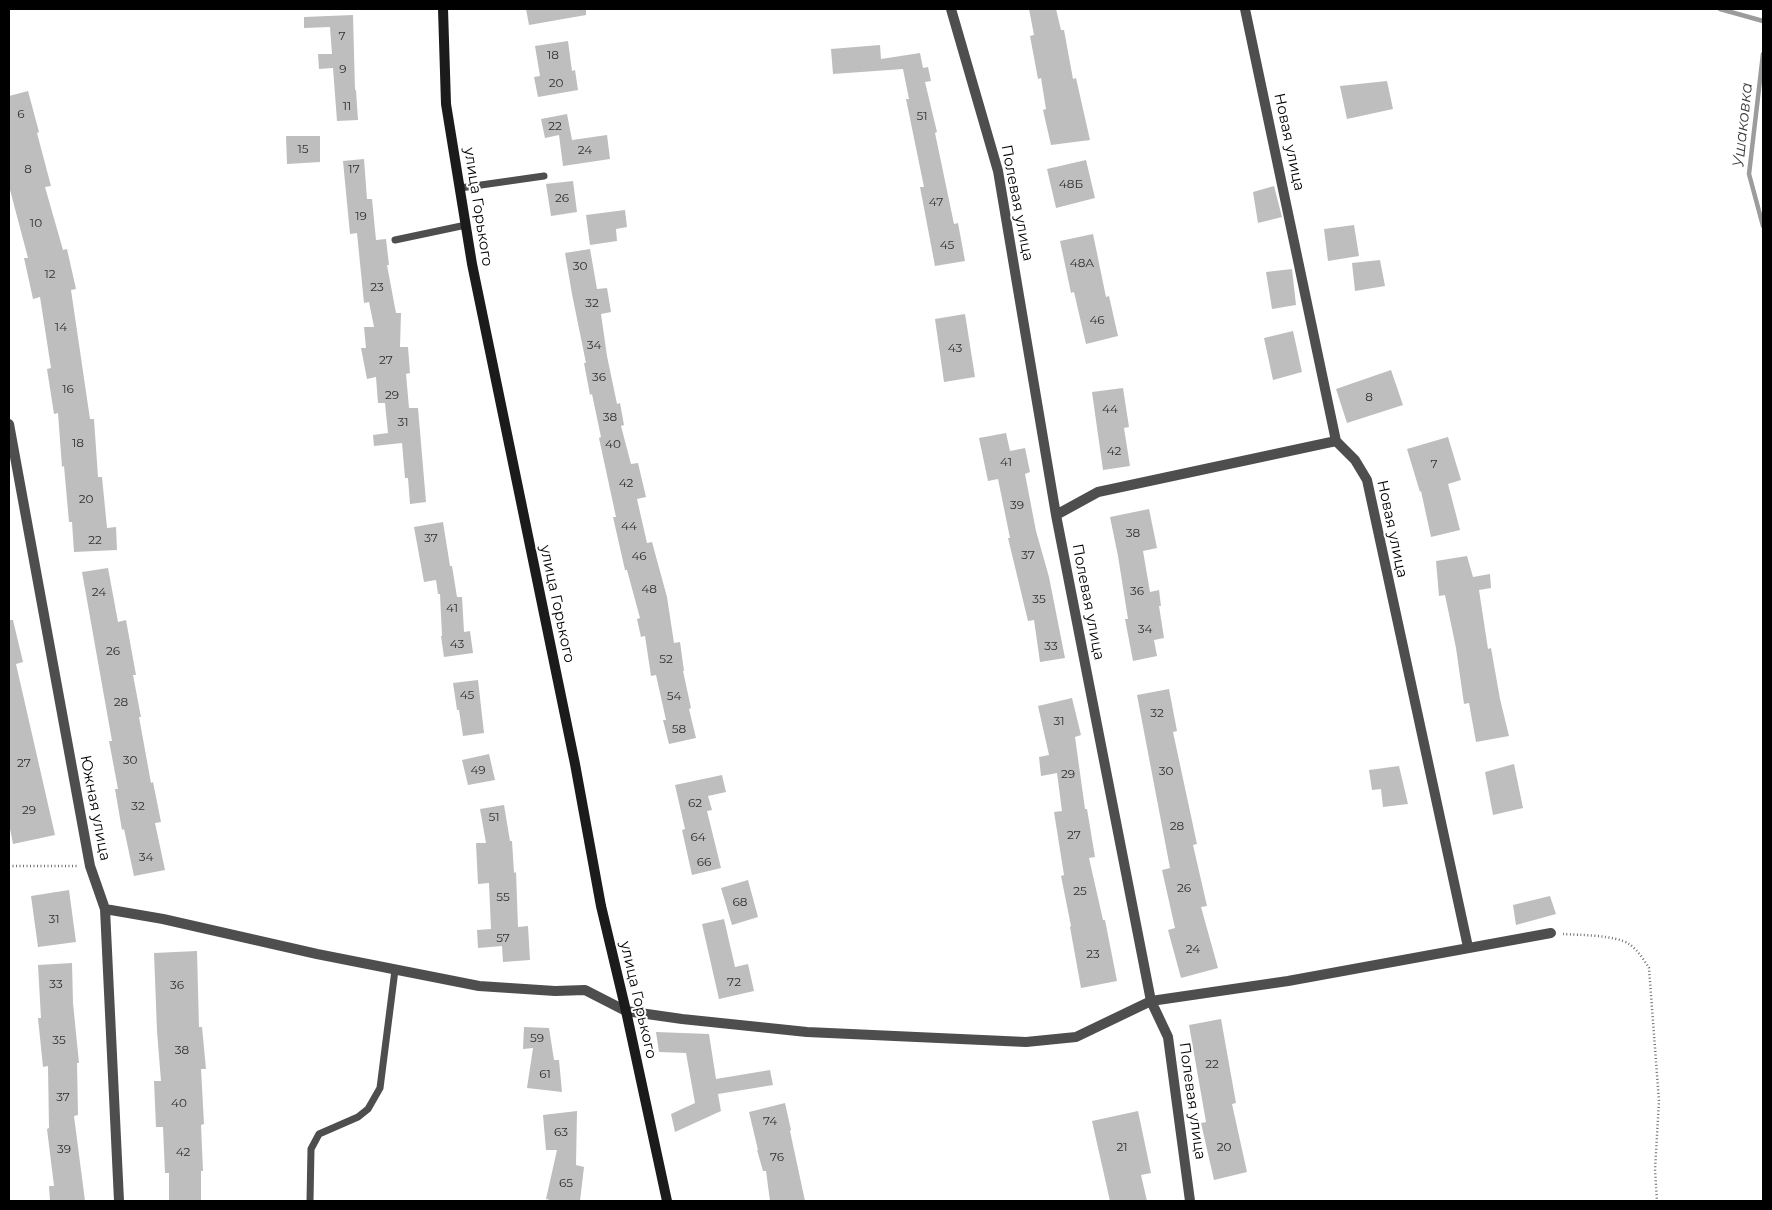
<!DOCTYPE html>
<meta charset="utf-8">
<style>
body{margin:0}
#map{position:relative;width:1772px;height:1210px;overflow:hidden;background:#fff;font-family:Montserrat,sans-serif}
canvas{display:block}
.frame{position:absolute;inset:0;border:10px solid #000;pointer-events:none}
</style>
<div id="map">
<canvas width="1772" height="1210"></canvas>
<div class="frame"></div>
</div>
<script>
const c = document.querySelector('canvas').getContext('2d');
c.lineJoin = 'round';
function trace(path, color, width, dash) {
  c.strokeStyle = color;
  c.lineWidth = width;
  c.lineCap = dash ? 'butt' : 'round';
  c.setLineDash(dash || []);
  c.stroke(path);
}
function fillPath(path, color) {
  c.fillStyle = color;
  c.fill(path, 'evenodd');
}
function drawText(font, color, halo, rows, align = 'center') {
  c.font = font + ' Montserrat,sans-serif';
  c.lineWidth = 4;
  c.setLineDash([]);
  c.textBaseline = 'middle';
  c.strokeStyle = halo;
  c.fillStyle = color;
  for (const [text, x, y, turn = 0] of rows) {
    c.save();
    c.translate(x, y);
    c.rotate((+turn || 0) * Math.PI / 180);
    c.textAlign = isNaN(turn) ? turn : align;
    if (halo) c.strokeText(text, 0, 0);
    c.fillText(text, 0, 0);
    c.restore();
  }
}
const stream = new Path2D(`
 M 1720,9 L 1763,21
 M 1763,54 L 1749,174 L 1763,226`);
const building = new Path2D(`
 M 526,9 L 586,9 L 586,15 L 529,25 Z
 M 1029,9 L 1056,9 L 1061,30 L 1064,30 L 1073,79 L 1076,78 L 1090,140 L 1051,145 L 1043,110 L 1046,109 L 1041,78 L 1038,79 L 1030,36 L 1034,35 Z
 M 353,15 L 355,90 L 356,90 L 358,120 L 337,121 L 333,68 L 319,69 L 318,54 L 332,54 L 330,27 L 304,28 L 304,17 Z
 M 568,41 L 572,71 L 575,70 L 578,90 L 538,97 L 534,77 L 540,76 L 535,46 Z
 M 880,45 L 881,59 L 920,53 L 923,68 L 928,67 L 931,81 L 925,82 L 937,132 L 935,133 L 954,224 L 958,223 L 965,261 L 935,266 L 920,187 L 924,187 L 906,99 L 909,99 L 903,69 L 833,74 L 831,49 Z
 M 1387,81 L 1393,109 L 1347,119 L 1340,86 Z
 M 28,91 L 39,132 L 37,133 L 51,186 L 45,187 L 63,250 L 67,249 L 76,289 L 71,290 L 90,419 L 94,419 L 98,477 L 102,477 L 107,528 L 116,527 L 117,550 L 74,552 L 72,522 L 69,522 L 64,466 L 62,467 L 58,413 L 54,414 L 47,369 L 51,368 L 40,297 L 33,299 L 24,258 L 28,258 L 9,186 L 9,96 Z
 M 567,114 L 572,140 L 607,135 L 610,159 L 563,166 L 559,135 L 545,138 L 541,119 Z
 M 286,136 L 320,136 L 320,162 L 287,164 Z
 M 364,159 L 367,199 L 372,199 L 376,240 L 386,239 L 389,265 L 387,265 L 396,313 L 401,313 L 400,347 L 408,347 L 410,373 L 406,374 L 409,408 L 418,408 L 426,502 L 410,504 L 408,478 L 405,478 L 402,443 L 374,446 L 373,435 L 388,433 L 385,403 L 378,403 L 376,377 L 367,379 L 361,348 L 366,348 L 364,327 L 374,327 L 369,302 L 364,303 L 357,233 L 350,234 L 343,161 Z
 M 1086,160 L 1095,198 L 1056,208 L 1047,169 Z
 M 573,181 L 577,212 L 551,216 L 546,184 Z
 M 1274,186 L 1282,217 L 1258,223 L 1253,192 Z
 M 625,210 L 627,227 L 616,229 L 617,241 L 590,245 L 586,215 Z
 M 1354,225 L 1359,256 L 1328,261 L 1324,229 Z
 M 1093,234 L 1106,297 L 1109,296 L 1118,336 L 1086,344 L 1074,292 L 1071,293 L 1060,241 Z
 M 590,249 L 597,289 L 607,288 L 611,312 L 601,314 L 607,356 L 617,404 L 620,403 L 624,425 L 621,426 L 631,464 L 638,463 L 646,497 L 637,499 L 647,543 L 652,542 L 667,597 L 674,643 L 680,642 L 684,671 L 683,671 L 691,708 L 689,709 L 696,738 L 669,744 L 663,720 L 666,720 L 656,675 L 651,676 L 645,636 L 641,637 L 637,619 L 640,618 L 627,570 L 625,570 L 613,517 L 616,517 L 599,438 L 601,437 L 592,394 L 590,395 L 584,363 L 586,363 L 572,294 L 565,253 Z
 M 1380,260 L 1385,286 L 1355,291 L 1352,263 Z
 M 1292,269 L 1296,305 L 1272,309 L 1266,272 Z
 M 965,314 L 975,377 L 944,382 L 935,319 Z
 M 1293,331 L 1302,372 L 1273,380 L 1264,338 Z
 M 1391,370 L 1403,405 L 1347,423 L 1336,389 Z
 M 1123,388 L 1129,427 L 1124,428 L 1130,466 L 1103,470 L 1092,392 Z
 M 1006,433 L 1010,451 L 1025,448 L 1030,472 L 1025,474 L 1036,531 L 1049,577 L 1065,658 L 1040,662 L 1034,620 L 1028,621 L 1008,538 L 1010,538 L 998,479 L 988,481 L 979,438 Z
 M 1448,437 L 1461,480 L 1448,484 L 1460,530 L 1431,537 L 1421,491 L 1420,492 L 1407,449 Z
 M 1149,509 L 1157,548 L 1143,551 L 1150,592 L 1159,590 L 1161,606 L 1159,606 L 1164,638 L 1154,640 L 1157,656 L 1133,661 L 1125,619 L 1128,619 L 1118,556 L 1110,517 Z
 M 443,522 L 450,566 L 452,566 L 457,597 L 462,597 L 464,632 L 470,631 L 473,653 L 444,657 L 441,636 L 442,636 L 440,594 L 438,594 L 436,580 L 424,582 L 414,527 Z
 M 1467,556 L 1473,577 L 1490,574 L 1491,588 L 1479,590 L 1488,649 L 1491,648 L 1500,699 L 1509,736 L 1476,742 L 1469,703 L 1464,704 L 1456,648 L 1445,595 L 1439,596 L 1436,561 Z
 M 108,568 L 118,622 L 126,620 L 136,675 L 133,675 L 141,717 L 139,717 L 151,783 L 153,782 L 161,822 L 155,823 L 165,870 L 134,876 L 124,829 L 122,830 L 115,789 L 118,789 L 109,741 L 112,741 L 82,572 Z
 M 9,620 L 13,620 L 23,662 L 16,664 L 55,835 L 13,844 L 9,824 Z
 M 478,680 L 484,733 L 463,736 L 459,710 L 457,710 L 453,683 Z
 M 1169,689 L 1177,731 L 1173,732 L 1197,844 L 1193,845 L 1207,906 L 1201,907 L 1218,968 L 1181,978 L 1168,930 L 1175,928 L 1162,870 L 1170,868 L 1137,695 Z
 M 1072,698 L 1081,735 L 1075,737 L 1085,809 L 1087,809 L 1095,857 L 1089,858 L 1103,920 L 1105,920 L 1117,981 L 1081,988 L 1070,927 L 1071,926 L 1061,876 L 1064,875 L 1054,812 L 1062,811 L 1057,773 L 1041,776 L 1039,757 L 1049,755 L 1038,706 Z
 M 489,754 L 495,780 L 468,785 L 462,760 Z
 M 1514,764 L 1523,808 L 1493,815 L 1485,772 Z
 M 1399,766 L 1408,804 L 1383,807 L 1381,789 L 1372,790 L 1369,770 Z
 M 722,775 L 726,792 L 708,796 L 712,810 L 707,811 L 721,868 L 692,875 L 682,830 L 685,829 L 675,785 Z
 M 504,805 L 510,841 L 512,841 L 514,873 L 516,872 L 518,927 L 528,926 L 530,960 L 503,962 L 502,946 L 478,948 L 477,930 L 491,929 L 489,883 L 478,884 L 476,843 L 486,843 L 480,809 Z
 M 748,880 L 758,917 L 732,925 L 721,888 Z
 M 69,890 L 76,942 L 38,947 L 31,896 Z
 M 1550,896 L 1556,914 L 1516,925 L 1513,905 Z
 M 724,919 L 735,967 L 748,964 L 754,991 L 719,999 L 702,924 Z
 M 197,951 L 199,1027 L 202,1027 L 206,1069 L 201,1069 L 204,1124 L 201,1125 L 203,1171 L 201,1171 L 201,1201 L 169,1201 L 169,1173 L 165,1173 L 163,1127 L 156,1127 L 154,1081 L 161,1081 L 157,1031 L 154,953 Z
 M 72,963 L 73,1003 L 79,1063 L 77,1063 L 78,1115 L 74,1116 L 85,1201 L 50,1201 L 49,1186 L 54,1186 L 47,1129 L 49,1128 L 48,1066 L 43,1067 L 38,1018 L 41,1018 L 38,965 Z
 M 1221,1019 L 1236,1103 L 1232,1104 L 1247,1172 L 1214,1180 L 1201,1123 L 1206,1122 L 1189,1025 Z
 M 524,1027 L 549,1028 L 554,1060 L 559,1060 L 562,1092 L 527,1088 L 533,1048 L 523,1049 Z
 M 656,1032 L 709,1034 L 716,1079 L 770,1070 L 773,1085 L 718,1094 L 721,1111 L 675,1132 L 671,1114 L 695,1103 L 686,1053 L 659,1052 Z
 M 785,1103 L 791,1130 L 790,1131 L 805,1201 L 770,1201 L 766,1171 L 763,1171 L 757,1150 L 758,1150 L 749,1112 Z
 M 577,1111 L 576,1165 L 584,1167 L 580,1201 L 554,1201 L 546,1199 L 557,1150 L 546,1150 L 543,1115 Z
 M 1138,1111 L 1151,1173 L 1141,1175 L 1147,1201 L 1110,1201 L 1092,1121 Z`);
const path = new Path2D(`
 M 9,866 L 77,866
 M 1563,934 C 1579,935 1616,935 1629,944 C 1637,949 1644,960 1649,968 L 1659,1101 L 1655,1170 L 1657,1201`);
const service = new Path2D(`
 M 460,188 L 544,176
 M 395,240 L 466,225
 M 310,1201 L 311,1149 L 319,1134 L 358,1117 L 368,1109 L 380,1088 L 395,970`);
const minor = new Path2D(`
 M 951,9 L 998,171 L 1056,515 L 1151,1001 L 1168,1037 L 1190,1201
 M 1245,9 L 1336,441 L 1355,460 L 1367,480 L 1468,947
 M 9,424 L 90,866 L 105,909 L 119,1201
 M 1056,515 L 1098,492 L 1336,441
 M 105,909 L 163,919 L 317,954 L 479,986 L 555,991 L 585,990 L 626,1011 L 682,1019 L 807,1032 L 1026,1042 L 1076,1037 L 1151,1001 L 1288,981 L 1551,933`);
const secondary = new Path2D(`
 M 443,9 L 446,104 L 472,264 L 575,764 L 601,906 L 626,1011 L 667,1201`);
const numberNames = [
 ["7",342,36],
 ["18",553,55],
 ["9",343,69],
 ["20",556,83],
 ["11",347,106],
 ["6",21,114],
 ["51",922,116],
 ["22",555,126],
 ["15",303,149],
 ["24",585,150],
 ["8",28,169],
 ["17",354,169],
 ["48Б",1071,184],
 ["26",562,198],
 ["47",936,202],
 ["19",361,216],
 ["10",36,223],
 ["45",947,245],
 ["48А",1082,263],
 ["30",580,266],
 ["12",50,274],
 ["23",377,287],
 ["32",592,303],
 ["46",1097,320],
 ["14",61,327],
 ["34",594,345],
 ["43",955,348],
 ["27",386,360],
 ["36",599,377],
 ["16",68,389],
 ["29",392,395],
 ["8",1369,397],
 ["44",1110,409],
 ["38",610,417],
 ["31",403,422],
 ["18",78,443],
 ["40",613,444],
 ["42",1114,451],
 ["41",1006,462],
 ["7",1434,464],
 ["42",626,483],
 ["20",86,499],
 ["39",1017,505],
 ["44",629,526],
 ["38",1133,533],
 ["37",431,538],
 ["22",95,540],
 ["37",1028,555],
 ["46",639,556],
 ["48",649,589],
 ["36",1137,591],
 ["24",99,592],
 ["35",1039,599],
 ["41",452,608],
 ["34",1145,629],
 ["43",457,644],
 ["33",1051,646],
 ["26",113,651],
 ["52",666,659],
 ["45",467,695],
 ["54",674,696],
 ["28",121,702],
 ["32",1157,713],
 ["31",1059,721],
 ["58",679,729],
 ["30",130,760],
 ["27",24,763],
 ["49",478,770],
 ["30",1166,771],
 ["29",1068,774],
 ["62",695,803],
 ["32",138,806],
 ["29",29,810],
 ["51",494,817],
 ["28",1177,826],
 ["27",1074,835],
 ["64",698,837],
 ["34",146,857],
 ["66",704,862],
 ["26",1184,888],
 ["25",1080,891],
 ["55",503,897],
 ["68",740,902],
 ["31",54,919],
 ["57",503,938],
 ["24",1193,949],
 ["23",1093,954],
 ["72",734,982],
 ["33",56,984],
 ["36",177,985],
 ["59",537,1038],
 ["35",59,1040],
 ["38",182,1050],
 ["22",1212,1064],
 ["61",545,1074],
 ["37",63,1097],
 ["40",179,1103],
 ["74",770,1121],
 ["63",561,1132],
 ["21",1122,1147],
 ["20",1224,1147],
 ["39",64,1149],
 ["42",183,1152],
 ["76",777,1157],
 ["65",566,1183]
];
const streetNames = [
 ["Новая улица",1289,142,78],
 ["Полевая улица",1017,203,79],
 ["улица Горького",478,207,81],
 ["Новая улица",1392,529,78],
 ["Полевая улица",1088,602,79],
 ["улица Горького",557,604,78],
 ["Южная улица",95,808,79],
 ["улица Горького",638,1000,77],
 ["Полевая улица",1192,1101,82]
];
const waterNames = [
 ["Ушаковка",1743,125,-84]
];
trace(stream, '#9c9c9c', 4.5);
fillPath(building, '#bebebe');
trace(path, '#707070', 2.5, [1, 2.5]);
trace(service, '#4e4e4e', 7);
trace(minor, '#4e4e4e', 10);
trace(secondary, '#1b1b1b', 10);
drawText('12px', '#303030', null, numberNames);
drawText('15px', '#000', '#fff', streetNames);
drawText('italic 16px', '#3d3d3d', '#fff', waterNames);
</script>
